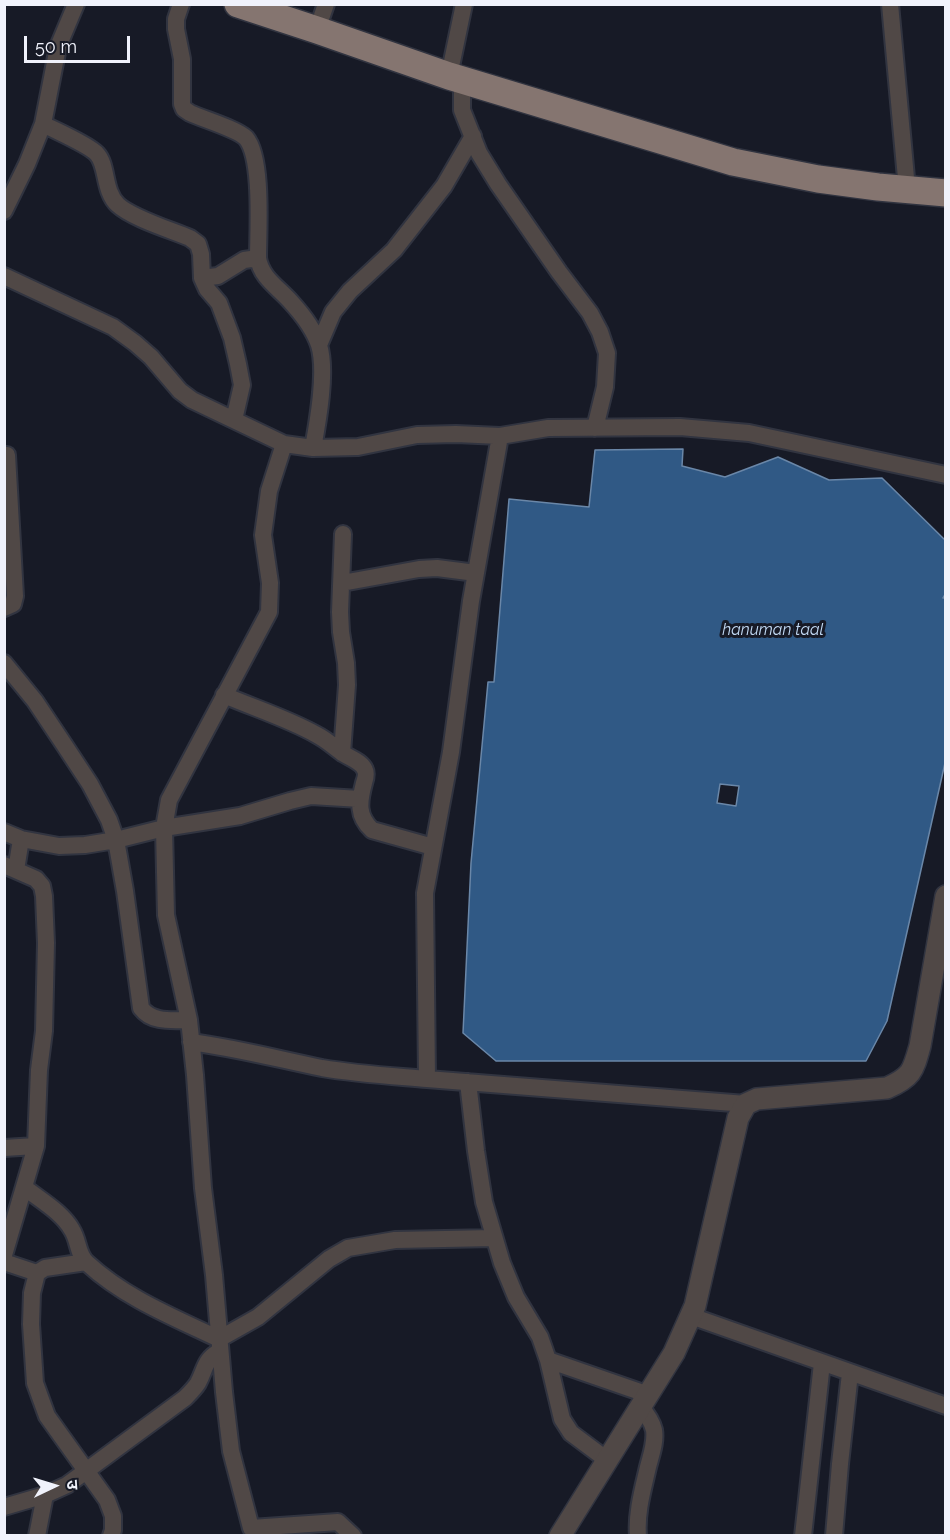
<!DOCTYPE html>
<meta charset="utf-8">
<style>
body{margin:0}
#map{position:relative;width:950px;height:1540px;overflow:hidden;background:#171a26;font-family:Raleway,"Noto Sans Devanagari",sans-serif}
canvas{display:block}
.frame{position:absolute;inset:0;border:6px solid #f0f2fb;pointer-events:none}
.north{position:absolute;left:24px;top:1456px;width:60px;height:60px;-webkit-text-stroke:4px #171a26;paint-order:stroke;rotate:86deg;font-size:16px;font-weight:700;line-height:24px;text-align:center;color:#f0f2fb}
.north::after{content:'';display:block;margin:auto;width:21px;height:27px;background:#f0f2fb;clip-path:polygon(50% 0,100% 100%,50% 72%,0 100%)}
.scale{position:absolute;left:24px;top:36px;width:106px;height:27px;box-sizing:border-box;border:3px solid #f0f2fb;border-top:0;padding-left:8px;font-size:18px;line-height:21px;white-space:nowrap;color:#f0f2fb;-webkit-text-stroke:4px #171a26;paint-order:stroke}
</style>
<div id="map">
<canvas width="950" height="1540"></canvas>
<div class="frame"></div>
<div class="north">उ</div>
<div class="scale">50 m</div>
</div>
<script>
const c = document.querySelector('canvas').getContext('2d');
c.lineJoin = 'round';
function fillPath(path, color) {
  c.fillStyle = color;
  c.fill(path, 'evenodd');
}
function trace(path, color, width, dash) {
  c.strokeStyle = color;
  c.lineWidth = width;
  c.lineCap = dash ? 'butt' : 'round';
  c.setLineDash(dash || []);
  c.stroke(path);
}
function drawText(font, color, halo, rows, align = 'center') {
  c.font = font + ' Raleway,sans-serif';
  c.lineWidth = 6;
  c.setLineDash([]);
  c.textBaseline = 'middle';
  c.strokeStyle = halo;
  c.fillStyle = color;
  for (const [text, x, y, turn = 0] of rows) {
    c.save();
    c.translate(x, y);
    c.rotate((+turn || 0) * Math.PI / 180);
    c.textAlign = isNaN(turn) ? turn : align;
    if (halo) c.strokeText(text, 0, 0);
    c.fillText(text, 0, 0);
    c.restore();
  }
}
const water = new Path2D(`
 M 683,449 L 682,466 L 725,477 L 778,457 L 829,480 L 882,478 L 945,540 L 946,593 L 943,598 L 945,598 L 945,763 L 887,1021 L 866,1061 L 496,1061 L 463,1033 L 471,863 L 488,682 L 494,682 L 509,499 L 589,507 L 595,450 ZM 720,784 L 739,786 L 736,806 L 717,803 Z`);
const minor = new Path2D(`
 M 181,4 L 176,19 L 176,29 L 182,59 L 182,104 L 184,109 L 190,113 C 203,119 237,129 246,138 C 263,158 258,231 258,258 C 261,278 279,288 291,302 C 302,314 314,330 319,345 C 327,371 318,421 313,448
 M 890,4 L 907,189
 M 317,30 L 326,4
 M 449,76 L 464,4
 M 462,81 L 462,110 L 479,153 L 498,184 L 559,272 L 590,313 L 600,332 L 607,353 L 605,387 L 595,428
 M 43,124 C 56,131 89,145 97,154 C 108,166 103,191 118,205 C 132,218 171,230 190,238 L 198,244 L 201,254 L 202,278 L 207,289 L 219,303 L 232,338 L 238,364 L 242,385 L 234,420
 M 4,211 L 27,164 L 43,124 L 58,47 L 76,4
 M 4,276 L 113,327 L 135,343 L 151,357 L 180,391 L 192,400 L 284,444 L 313,448 L 358,447 L 417,435 L 456,434 L 500,436 L 548,428 L 680,427 L 749,433 L 946,475
 M 202,278 L 218,276 L 244,260 L 258,258
 M 319,345 L 333,312 L 350,291 L 394,250 L 444,186 L 473,136
 M 500,436 L 471,601 L 451,752 L 425,893 L 427,1079 L 746,1104
 M 284,444 L 269,491 L 263,535 L 270,583 L 269,612 L 169,800 L 164,828 L 166,915 L 189,1020 L 195,1075 L 203,1188 L 214,1275 L 224,1392 L 231,1451 L 251,1528 L 338,1522 L 353,1536
 M 342,583 L 419,569 L 437,568 L 476,573
 M 4,608 L 13,604 L 15,596 L 7,455
 M 4,663 L 35,701 L 65,746 L 90,784 L 109,820 L 116,840 L 125,891 L 141,1008 C 152,1023 172,1020 189,1020
 M 224,695 C 254,708 289,719 317,735 C 327,740 335,748 344,754 C 350,758 362,762 365,770 C 367,774 365,780 364,783 C 359,802 357,816 372,830 L 433,847
 M 342,753 L 347,685 L 346,663 L 341,632 L 340,612 L 343,534
 M 4,832 L 21,839 L 16,870
 M 21,839 L 59,846 L 85,845 L 116,840 L 164,828 L 240,816 L 290,801 L 311,796 L 360,799
 M 4,865 L 36,879 L 42,886 L 44,896 L 46,943 L 44,1031 L 39,1070 L 36,1146 L 4,1255
 M 191,1042 C 236,1048 278,1059 322,1068 C 357,1074 392,1076 427,1079
 M 468,1082 L 476,1151 L 484,1202 L 502,1263 L 516,1297 L 540,1337 L 548,1360 L 562,1419 L 571,1433 L 607,1460
 M 4,1148 L 36,1146
 M 24,1187 C 40,1200 62,1212 72,1230 C 79,1241 77,1254 87,1263 C 125,1298 173,1317 219,1339 L 258,1317 L 329,1259 L 348,1248 L 395,1240 L 494,1238
 M 4,1262 L 37,1273
 M 86,1262 L 45,1268 L 37,1273 L 32,1293 L 31,1324 L 35,1383 L 47,1416 L 107,1500 L 113,1516 L 113,1530 L 111,1536
 M 691,1316 L 946,1406
 M 548,1360 L 649,1395
 M 4,1507 L 45,1495 L 67,1485 L 185,1398 C 190,1393 195,1388 198,1383 C 206,1368 204,1360 220,1351
 M 37,1536 L 45,1495
 M 638,1536 C 636,1513 643,1489 648,1467 C 651,1455 656,1442 654,1430 C 652,1421 646,1413 640,1406
 M 803,1536 L 822,1363
 M 834,1536 L 840,1464 L 850,1373`);
const tertiary = new Path2D(`
 M 560,1536 L 674,1353 L 695,1306 L 738,1118 L 746,1104 L 757,1099 L 887,1088 C 912,1077 913,1071 920,1046 L 946,896`);
const primary = new Path2D(`
 M 238,4 L 317,30 L 449,76 L 733,162 L 818,179 L 878,187 L 946,193`);
const waterNames = [
 ["hanuman taal",773,630]
];
fillPath(water, '#305985');
trace(water, '#6a87a8', 1.5);
trace(minor, '#313440', 20);
trace(tertiary, '#313440', 24);
trace(primary, '#313440', 30);
trace(minor, '#504846', 16);
trace(tertiary, '#504846', 21);
trace(primary, '#857570', 27);
drawText('italic 16px', '#c2daf5', '#171a26', waterNames);
</script>
